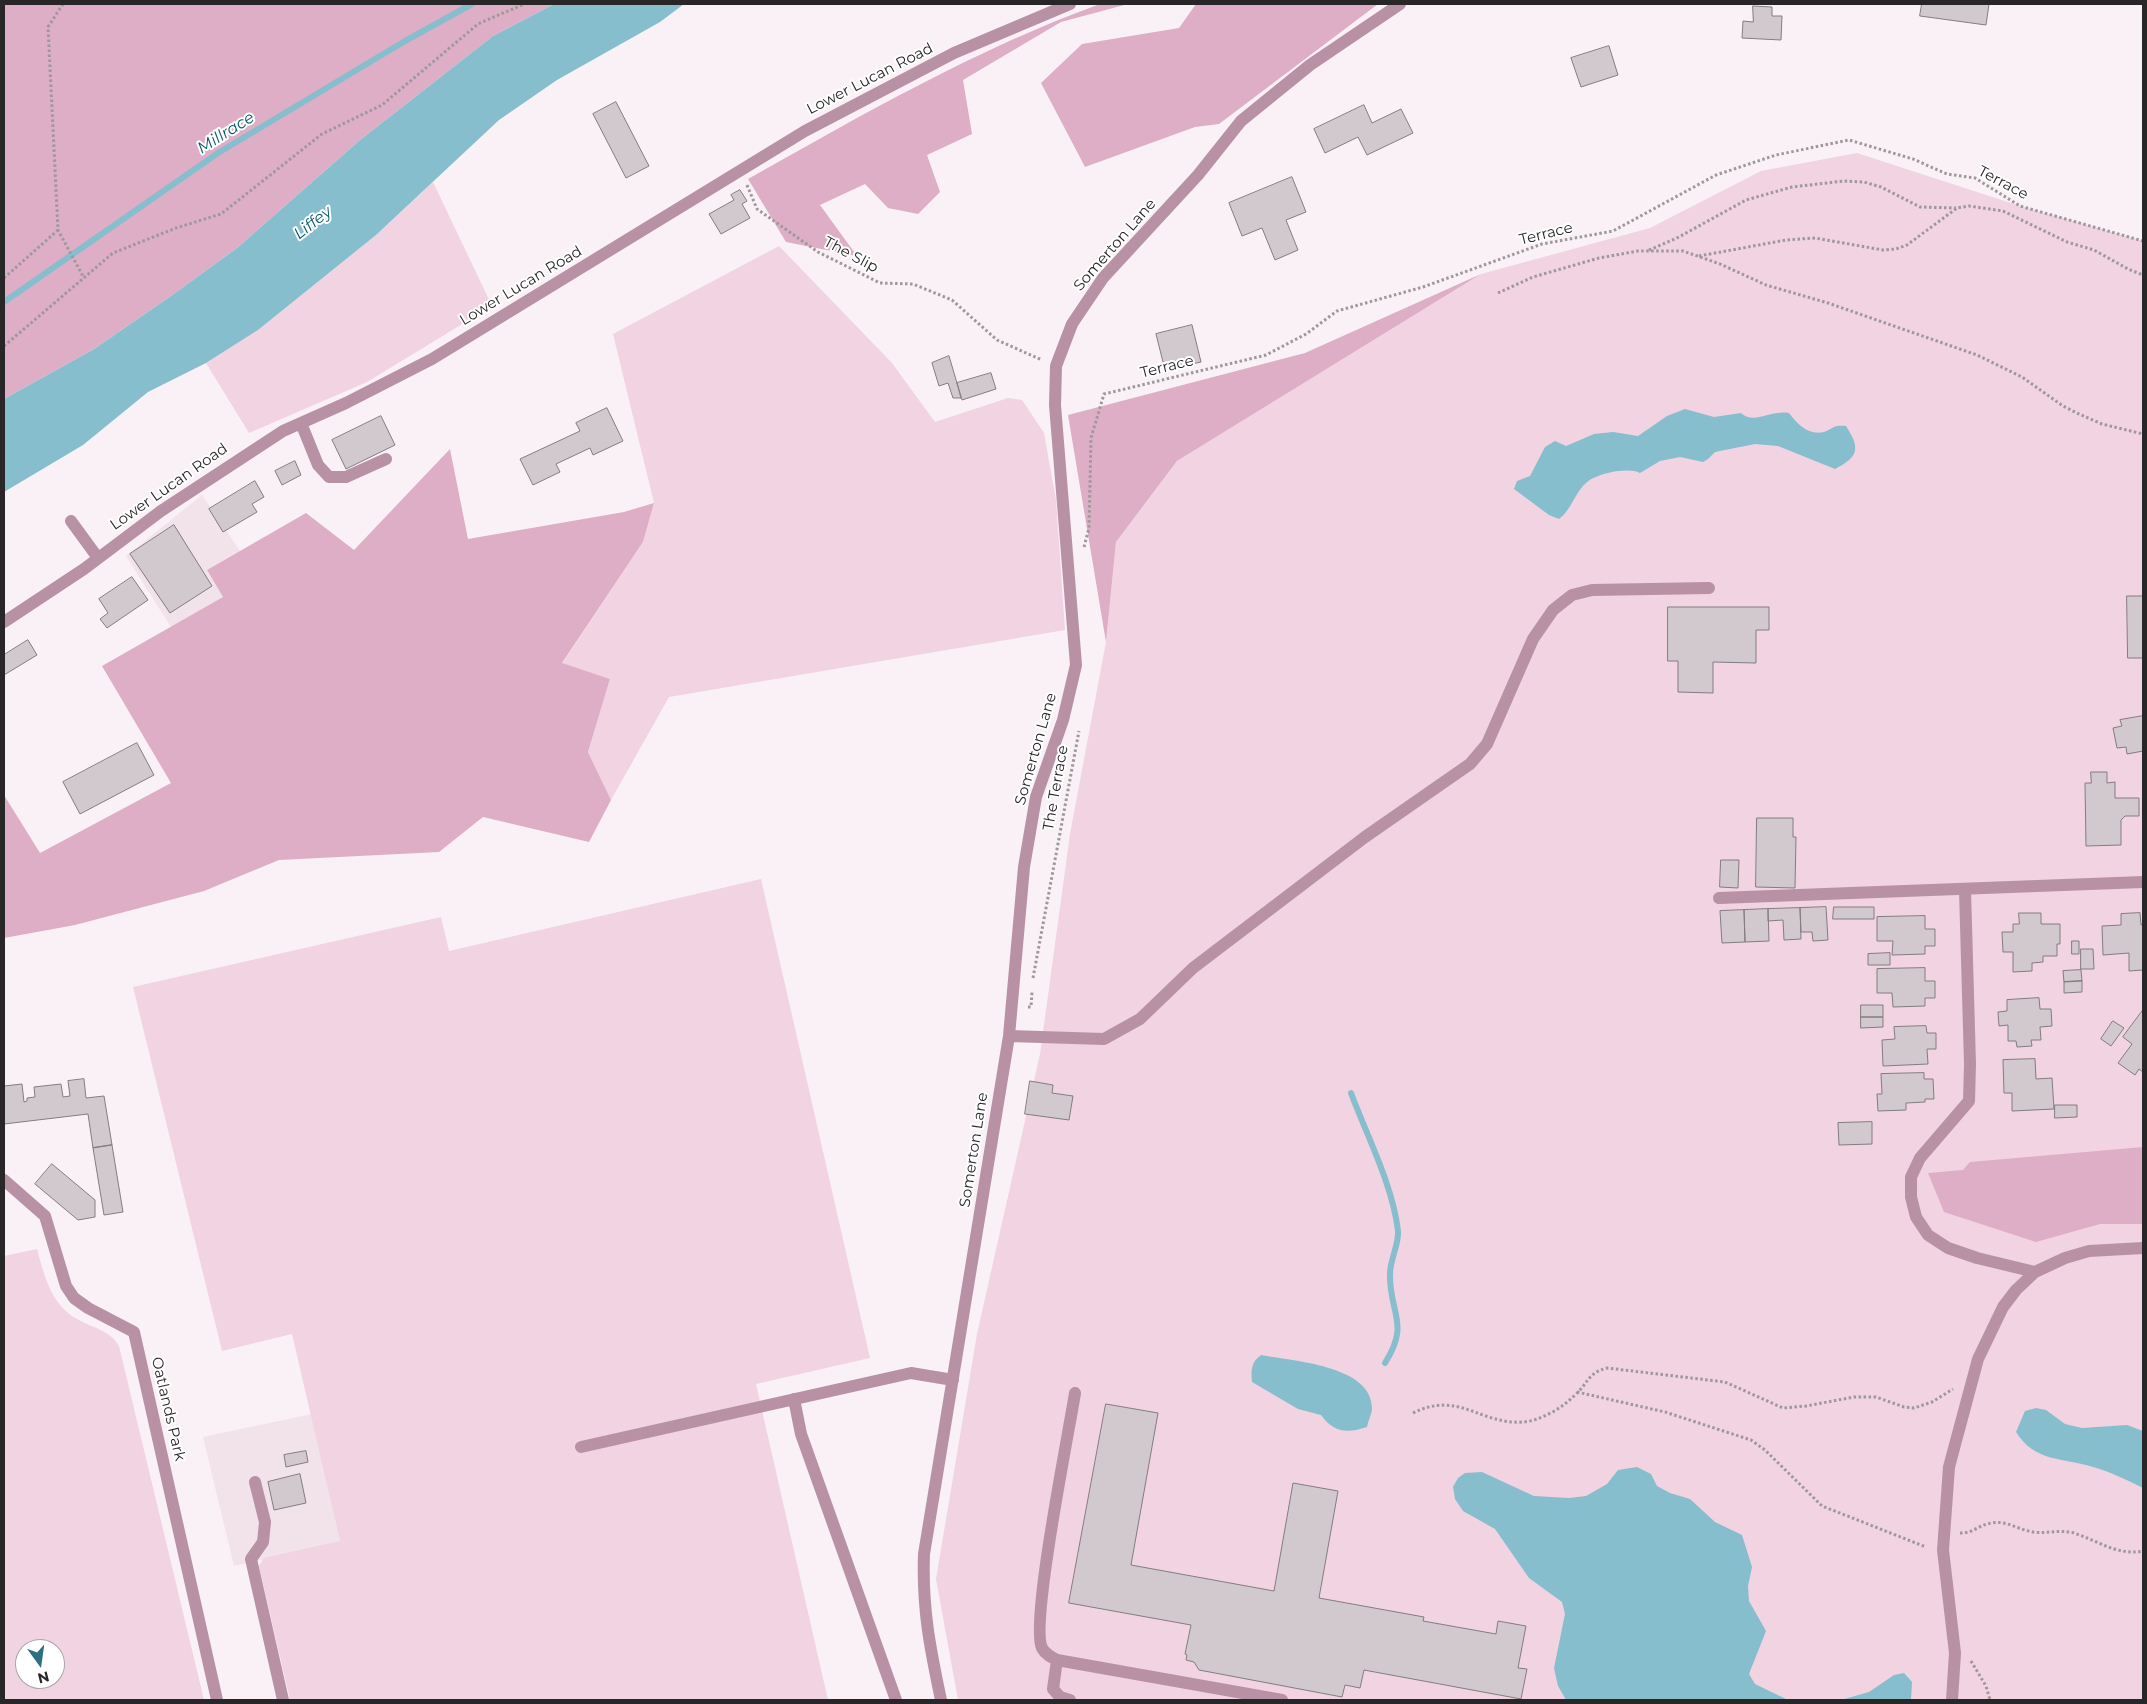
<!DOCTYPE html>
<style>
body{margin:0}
#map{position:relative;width:2147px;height:1704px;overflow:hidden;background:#f9f1f5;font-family:Montserrat,sans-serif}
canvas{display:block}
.frame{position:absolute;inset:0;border:5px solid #292628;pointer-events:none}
.north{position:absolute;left:15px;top:1639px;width:50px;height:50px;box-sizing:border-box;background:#fff;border:1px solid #a9a8a9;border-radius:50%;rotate:166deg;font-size:14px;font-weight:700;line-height:20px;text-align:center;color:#292628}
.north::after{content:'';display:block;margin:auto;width:18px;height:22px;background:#2c6f81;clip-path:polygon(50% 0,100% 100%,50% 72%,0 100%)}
</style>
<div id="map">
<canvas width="2147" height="1704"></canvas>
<div class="frame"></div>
<div class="north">N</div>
</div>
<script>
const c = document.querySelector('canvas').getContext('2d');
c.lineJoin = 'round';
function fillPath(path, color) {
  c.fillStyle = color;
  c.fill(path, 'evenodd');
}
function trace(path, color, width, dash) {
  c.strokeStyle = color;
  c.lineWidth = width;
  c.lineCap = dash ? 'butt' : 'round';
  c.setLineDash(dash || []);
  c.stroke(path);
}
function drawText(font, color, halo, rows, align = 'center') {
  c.font = font + ' Montserrat,sans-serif';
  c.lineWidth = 4;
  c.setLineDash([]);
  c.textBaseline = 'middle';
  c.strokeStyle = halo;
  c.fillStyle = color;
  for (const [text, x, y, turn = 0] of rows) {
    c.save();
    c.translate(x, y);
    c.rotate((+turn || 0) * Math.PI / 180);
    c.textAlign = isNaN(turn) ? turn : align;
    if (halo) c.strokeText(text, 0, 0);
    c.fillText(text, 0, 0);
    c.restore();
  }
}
const built = new Path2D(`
 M 202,495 L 240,551 L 207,570 L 223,597 L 171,627 L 126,556 Z
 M 312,1414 L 340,1542 L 234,1566 L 203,1437 Z`);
const green = new Path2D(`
 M 1857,153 L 2020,206 L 2143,241 L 2143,1700 L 958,1700 L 936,1579 L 977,1334 L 1040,1054 L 1070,834 L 1106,642 L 1116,542 L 1177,461 L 1481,274 L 1650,228 L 1761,171 Z
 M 433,182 L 492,306 L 367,382 L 249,433 L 206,363 L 258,330 L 376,235 Z
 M 779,246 L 892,363 L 935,422 L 1008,398 L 1022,400 L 1044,433 L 1056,500 L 1065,630 L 669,697 L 611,800 L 588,752 L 610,679 L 562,664 L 643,542 L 654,503 L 613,334 Z
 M 761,879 L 870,1358 L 756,1384 L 828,1700 L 290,1700 L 259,1566 L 264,1558 L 340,1541 L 292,1334 L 222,1351 L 133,987 L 441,917 L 449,951 Z
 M 37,1249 C 44,1275 51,1305 77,1319 C 92,1328 110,1330 119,1346 L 204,1700 L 4,1700 L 4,1256 ZM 25,1649 L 55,1649 L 55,1679 L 25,1679 Z`);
const forest = new Path2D(`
 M 4,4 L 554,4 L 493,36 L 360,140 L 237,248 L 171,296 L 94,349 L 4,399 Z
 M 1100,4 L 1128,4 L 1061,22 L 963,80 L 972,134 L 927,155 L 940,192 L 918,214 L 888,208 L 865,184 L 820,205 L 857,256 L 786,242 L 748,179 C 862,115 976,49 1100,4 Z
 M 1196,4 L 1378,4 L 1219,124 L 1195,127 L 1085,167 L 1041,83 L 1082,44 L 1179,28 Z
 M 1481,274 L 1177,461 L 1116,542 L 1106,642 L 1068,415 L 1305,353 Z
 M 450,449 L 468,539 L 624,512 L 654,503 L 643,542 L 562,663 L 610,679 L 588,752 L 611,800 L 589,842 L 483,817 L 439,852 L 279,860 L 204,891 L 75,925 L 4,938 L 4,795 L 40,853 L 171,783 L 102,666 L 223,597 L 207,570 L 306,513 L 354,550 Z
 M 2143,1147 L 2143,1224 L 2100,1224 L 2036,1242 L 1944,1212 L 1928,1173 L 1963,1170 L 1970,1162 Z`);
const water = new Path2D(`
 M 554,4 L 684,4 L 660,22 L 557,80 L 499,120 L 376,235 L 258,330 L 206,363 L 148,392 L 83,445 L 4,492 L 4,399 L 94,349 L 171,296 L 237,248 L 360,140 L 493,36 Z
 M 1685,409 L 1714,417 L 1741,413 C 1754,425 1770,410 1789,413 C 1797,424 1809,436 1824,432 C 1835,428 1832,425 1846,426 C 1861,449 1858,457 1835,469 L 1778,446 L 1755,444 L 1715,452 L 1708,459 L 1703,462 L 1680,457 L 1660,461 L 1640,473 C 1628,467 1598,473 1587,482 C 1575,492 1572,509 1559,519 L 1549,515 L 1514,489 L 1517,481 L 1530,476 L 1545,447 L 1555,441 L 1566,446 L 1594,434 L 1613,432 L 1638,436 L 1667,416 Z
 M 1261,1355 C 1291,1361 1372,1365 1372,1408 C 1372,1414 1368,1421 1367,1427 C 1347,1434 1333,1432 1321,1415 L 1298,1409 L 1252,1382 C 1251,1370 1251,1362 1261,1355 Z
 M 2036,1408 L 2046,1410 L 2065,1424 L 2082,1428 L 2127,1425 L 2143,1431 L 2143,1488 C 2127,1480 2111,1472 2093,1467 C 2062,1457 2036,1463 2016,1432 L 2025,1411 Z
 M 1637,1467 L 1651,1474 L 1657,1486 L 1670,1493 L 1690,1499 L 1715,1522 L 1742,1535 L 1752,1567 L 1748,1586 L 1749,1601 L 1766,1631 L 1749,1674 L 1755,1684 L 1788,1700 L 1566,1700 L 1558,1686 L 1554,1668 L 1565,1614 L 1562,1602 L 1529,1578 L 1495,1529 L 1463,1511 L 1455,1499 L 1453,1487 L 1458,1478 L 1465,1473 L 1482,1472 L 1534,1496 L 1569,1498 L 1586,1496 L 1607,1484 L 1618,1470 Z
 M 1904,1673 L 1912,1682 L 1911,1700 L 1841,1700 L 1869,1692 L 1894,1675 Z`);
const stream = new Path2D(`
 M 4,302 L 218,153 L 405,41 L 472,4
 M 1351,1093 C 1367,1136 1393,1186 1398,1231 C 1399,1246 1389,1261 1390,1276 C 1390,1314 1410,1324 1385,1363`);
const building = new Path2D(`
 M 1922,4 L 1989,4 L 1986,25 L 1920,16 Z
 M 1753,6 L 1772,7 L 1772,16 L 1782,16 L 1781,40 L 1742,38 L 1743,21 L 1753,22 Z
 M 1609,46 L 1618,75 L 1581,87 L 1571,58 Z
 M 616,102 L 649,166 L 626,178 L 593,114 Z
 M 1364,105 L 1372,123 L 1401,109 L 1413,133 L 1367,155 L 1358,137 L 1325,153 L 1314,129 Z
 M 1292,177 L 1306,212 L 1286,220 L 1298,250 L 1275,260 L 1262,228 L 1242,236 L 1229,203 Z
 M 740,190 L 747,201 L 742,204 L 750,218 L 721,234 L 709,214 L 734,200 L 731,195 Z
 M 1192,325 L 1201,362 L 1165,370 L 1156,334 Z
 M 949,356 L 957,383 L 961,398 L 953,398 L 948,383 L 939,386 L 932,363 Z
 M 991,373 L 996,389 L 962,400 L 957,383 Z
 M 607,408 L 623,441 L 593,455 L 590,448 L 556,464 L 560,472 L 533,485 L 520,459 L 580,431 L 576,423 Z
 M 381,416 L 395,445 L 346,469 L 332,440 Z
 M 295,461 L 301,475 L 282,485 L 275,471 Z
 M 255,481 L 264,497 L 252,504 L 257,512 L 223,532 L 209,509 Z
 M 174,525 L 212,586 L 170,613 L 130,554 Z
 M 132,577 L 148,600 L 107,628 L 100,619 L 108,613 L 99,599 Z
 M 2127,596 L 2143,596 L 2143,658 L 2128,658 Z
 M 1668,607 L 1769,607 L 1769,630 L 1756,630 L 1756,663 L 1713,662 L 1713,693 L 1678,692 L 1678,661 L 1668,661 Z
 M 28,640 L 37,655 L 4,675 L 4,655 Z
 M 2143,716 L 2143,751 L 2127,754 L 2126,747 L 2117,748 L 2113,728 L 2122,726 L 2120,720 Z
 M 137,743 L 154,775 L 80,814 L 63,782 Z
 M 2091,772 L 2107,772 L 2107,783 L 2115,782 L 2115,798 L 2139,798 L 2139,816 L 2125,816 L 2121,820 L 2121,845 L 2086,846 L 2085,783 L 2091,783 Z
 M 1757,818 L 1793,818 L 1793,837 L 1796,837 L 1795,888 L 1756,887 Z
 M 1721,860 L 1739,860 L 1738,888 L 1720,887 Z
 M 1826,907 L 1828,940 L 1813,941 L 1812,932 L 1801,932 L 1800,908 Z
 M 1834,907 L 1874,907 L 1874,919 L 1833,919 Z
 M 1800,908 L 1801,939 L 1784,940 L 1783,920 L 1768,921 L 1768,909 Z
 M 1768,909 L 1769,941 L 1745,942 L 1744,910 Z
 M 1744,910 L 1745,942 L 1722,943 L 1720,911 Z
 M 2019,913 L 2041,913 L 2041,924 L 2060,924 L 2060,944 L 2057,944 L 2057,956 L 2043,956 L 2043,962 L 2032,963 L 2032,971 L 2013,972 L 2013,952 L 2003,952 L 2002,932 L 2013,932 L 2013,924 L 2019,924 Z
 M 2140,913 L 2141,925 L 2143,924 L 2143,970 L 2129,971 L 2129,953 L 2103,955 L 2102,926 L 2121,925 L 2121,914 Z
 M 1925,916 L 1925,929 L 1935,929 L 1935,946 L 1925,946 L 1925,954 L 1892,955 L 1893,941 L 1877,941 L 1877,917 Z
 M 2072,941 L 2079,941 L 2079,954 L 2072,954 Z
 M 2081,949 L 2093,949 L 2094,969 L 2081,969 Z
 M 1890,953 L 1890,965 L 1868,965 L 1868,954 Z
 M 1925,968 L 1925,981 L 1935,981 L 1935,998 L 1925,998 L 1925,1006 L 1893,1007 L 1892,993 L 1877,993 L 1877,969 Z
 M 2081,970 L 2082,981 L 2064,982 L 2063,971 Z
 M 2082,981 L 2082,992 L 2064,993 L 2064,982 Z
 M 2039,998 L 2040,1009 L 2051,1009 L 2052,1026 L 2040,1027 L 2041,1040 L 2031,1040 L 2032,1046 L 2017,1047 L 2016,1041 L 2008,1041 L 2008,1025 L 1999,1026 L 1998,1012 L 2007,1011 L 2007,1000 Z
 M 1861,1005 L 1883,1005 L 1883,1017 L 1861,1017 Z
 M 2143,1010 L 2143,1072 L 2139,1069 L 2135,1075 L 2118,1063 L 2132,1044 L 2123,1037 Z
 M 1861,1017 L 1883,1017 L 1883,1027 L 1861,1028 Z
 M 2113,1021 L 2124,1028 L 2111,1046 L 2101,1039 Z
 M 1926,1026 L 1927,1033 L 1936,1033 L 1936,1049 L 1927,1049 L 1928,1064 L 1883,1066 L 1882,1040 L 1895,1039 L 1894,1027 Z
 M 2035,1059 L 2036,1079 L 2052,1078 L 2054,1109 L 2012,1111 L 2012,1093 L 2004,1093 L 2003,1060 Z
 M 1924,1073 L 1924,1079 L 1933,1079 L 1934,1099 L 1925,1099 L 1925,1102 L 1906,1103 L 1906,1110 L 1878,1111 L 1877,1094 L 1882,1094 L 1881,1074 Z
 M 84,1079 L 86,1098 L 104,1096 L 112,1145 L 93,1148 L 88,1114 L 4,1124 L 4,1086 L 22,1084 L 24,1102 L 27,1101 L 27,1098 L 35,1097 L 34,1087 L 61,1084 L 63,1097 L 70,1096 L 68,1081 Z
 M 1030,1081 L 1053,1085 L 1052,1093 L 1073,1096 L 1069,1120 L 1025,1114 Z
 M 2055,1105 L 2077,1105 L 2077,1117 L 2055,1118 Z
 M 1872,1122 L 1872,1144 L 1839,1145 L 1838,1123 Z
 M 112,1145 L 123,1212 L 104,1215 L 93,1148 Z
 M 52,1164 L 95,1200 L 95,1217 L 78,1220 L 35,1184 Z
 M 1106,1404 L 1158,1413 L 1131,1565 L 1274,1591 L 1293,1483 L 1338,1491 L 1319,1598 L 1424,1617 L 1423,1621 L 1496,1634 L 1498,1621 L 1526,1626 L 1518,1668 L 1527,1669 L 1521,1699 L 1364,1670 L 1360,1688 L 1345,1685 L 1342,1697 L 1199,1670 L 1194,1662 L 1186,1660 L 1187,1655 L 1185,1654 L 1191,1625 L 1069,1603 Z
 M 306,1451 L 308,1462 L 286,1467 L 284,1455 Z
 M 300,1474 L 306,1503 L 274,1510 L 268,1482 Z`);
const path = new Path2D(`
 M 63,4 L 48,27 L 58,230 L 84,278
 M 747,185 L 757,209 L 818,252 L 880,283 L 913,284 L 952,300 L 997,340 L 1042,360
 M 1649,250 L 1677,238 L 1746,200 L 1792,187 L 1844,181 L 1864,182 L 1881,187 L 1920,207 L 1956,208
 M 1699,256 L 1786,240 L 1815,238 L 1883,250 L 1896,249 L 1907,245 L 1957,208 L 1969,206 L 2003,211 L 2067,242 L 2094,250 L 2128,269 L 2143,275
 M 4,278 L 58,230
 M 1498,293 L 1533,277 L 1599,258 L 1638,251 L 1683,251 L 1720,264 L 1766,285 L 1828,303 L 1977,355 L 2022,377 L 2063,406 L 2081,415 L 2102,424 L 2143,434
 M 4,346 L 113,253 L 176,228 L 221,214 L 322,134 L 382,105 L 478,24 L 524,4
 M 1084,547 L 1089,528 L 1091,438 L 1104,394 L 1266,355 L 1306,334 L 1337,311 L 1423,287 L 1542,244 L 1613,231 L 1716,175 L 1776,155 L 1849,140 L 1913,159 L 1947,174 L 1975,178 L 2020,206 L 2143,241
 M 1033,978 L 1079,731
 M 1028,1007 L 1031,1007 L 1032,992
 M 1577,1392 L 1665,1412 L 1751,1440 L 1765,1450 L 1822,1506 L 1926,1547
 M 1413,1413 C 1459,1390 1480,1425 1523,1422 C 1540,1421 1562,1408 1574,1396 C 1588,1384 1587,1373 1607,1368 L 1725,1382 L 1783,1408 L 1806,1406 L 1854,1397 L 1876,1397 L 1904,1407 L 1914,1408 L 1932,1402 L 1953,1389
 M 1960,1533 C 1972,1534 1980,1524 1992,1523 C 2006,1520 2019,1530 2033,1532 C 2047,1534 2060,1529 2074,1533 C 2098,1541 2118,1556 2143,1551
 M 1971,1661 L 1986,1686 L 1990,1700`);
const minor = new Path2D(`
 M 301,423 L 318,465 L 329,477 L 346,477 L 386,459
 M 71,521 L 98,558
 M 4,622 L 84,569 L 161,511 L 283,431 L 346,403 L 432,359 L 805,131 L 954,53 L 1070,4
 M 1965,890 L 1970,1064 L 1969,1101 L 1920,1158 L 1911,1177 L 1911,1197 L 1916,1217 L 1928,1235 L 1948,1248 L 1977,1258 L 2035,1272 L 2065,1258 L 2089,1251 L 2143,1248
 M 1719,898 L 2143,882
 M 1009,1036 L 1104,1039 L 1140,1019 L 1193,968 L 1365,837 L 1470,764 L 1487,744 L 1533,639 L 1553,610 L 1572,595 L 1592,590 L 1709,588
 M 4,1180 L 45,1216 L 66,1286 L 74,1298 L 88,1308 L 134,1332 L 217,1700
 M 1075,1393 C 1069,1432 1030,1624 1042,1648 C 1045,1654 1051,1657 1057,1660 L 1282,1700
 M 794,1399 L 801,1434 L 896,1700
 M 581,1447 L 911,1373 L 953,1380
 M 255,1482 L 265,1522 L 263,1542 L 251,1559 L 283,1700
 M 1057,1660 L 1053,1689 L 1060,1697 L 1070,1700
 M 941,1700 C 930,1648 922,1608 924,1554 L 1009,1036 L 1024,867 L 1036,797 L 1063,720 L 1076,665 L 1055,405 L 1056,366 L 1072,324 L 1103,278 L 1198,175 L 1241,121 L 1310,65 L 1400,4
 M 1952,1700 L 1955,1653 L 1943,1550 L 1949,1467 L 1978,1359 L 2003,1307 L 2016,1290 L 2035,1272`);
const streetNames = [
 ["Lower Lucan Road",870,79,-27],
 ["Terrace",2003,183,28],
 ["Terrace",1546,234,-14],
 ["Somerton Lane",1115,245,-49],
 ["The Slip",851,255,28],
 ["Lower Lucan Road",521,286,-31],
 ["Terrace",1167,367,-14],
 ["Lower Lucan Road",169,487,-35],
 ["Somerton Lane",1036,749,-74],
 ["The Terrace",1056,788,-80],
 ["Somerton Lane",974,1150,-81],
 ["Oatlands Park",168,1409,77]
];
const waterNames = [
 ["Millrace",226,133,-32],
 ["Liffey",313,223,-38]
];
fillPath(built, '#f2e2e9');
fillPath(green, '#f1d3e2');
fillPath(forest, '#ddaec6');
fillPath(water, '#86bece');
trace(stream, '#86bece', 6);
fillPath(building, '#d1c9cd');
trace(building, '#847c80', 1);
trace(path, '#9e989b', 3, [2.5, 2.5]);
trace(minor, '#b991a5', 12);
drawText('15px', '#292628', '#fff', streetNames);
drawText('italic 16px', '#075869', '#fff', waterNames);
</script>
